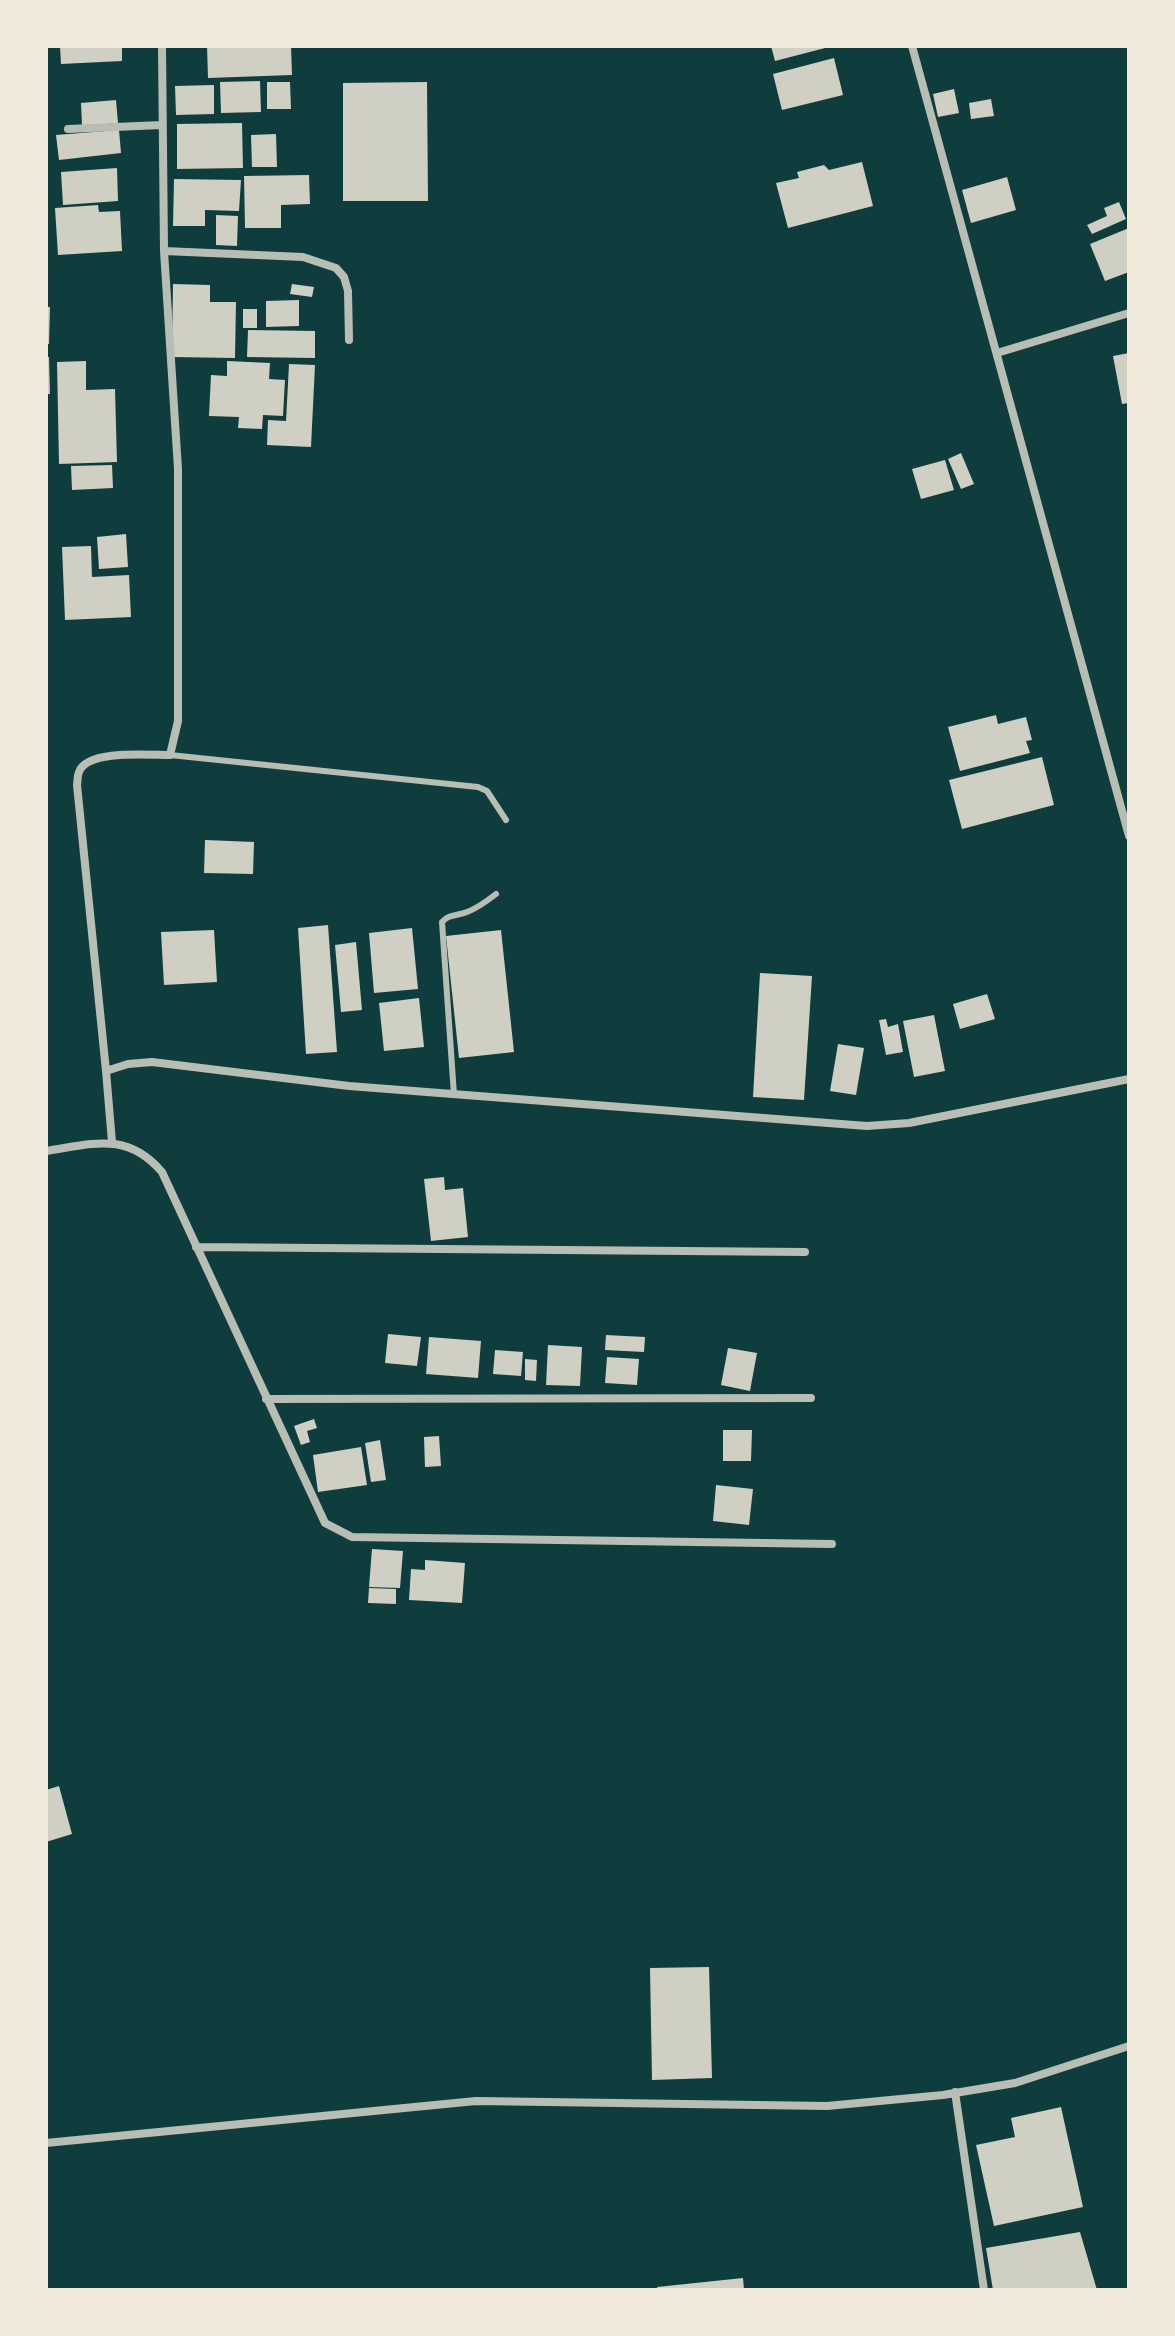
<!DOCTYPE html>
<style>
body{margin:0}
#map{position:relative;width:1175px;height:2336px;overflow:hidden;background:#0f3d3e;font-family:"Work Sans",sans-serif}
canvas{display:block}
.frame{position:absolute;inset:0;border:48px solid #f1e9da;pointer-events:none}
</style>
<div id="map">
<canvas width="1175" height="2336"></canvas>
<div class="frame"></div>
</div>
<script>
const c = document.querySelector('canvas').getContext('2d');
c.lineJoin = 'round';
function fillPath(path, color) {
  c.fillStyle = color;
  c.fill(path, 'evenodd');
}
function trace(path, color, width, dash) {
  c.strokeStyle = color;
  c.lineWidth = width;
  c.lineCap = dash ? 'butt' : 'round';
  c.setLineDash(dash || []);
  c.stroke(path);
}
const building = new Path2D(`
 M 60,46 L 122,46 L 122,61 L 61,64 Z
 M 207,46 L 291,46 L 292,75 L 208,78 Z
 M 771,46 L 829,46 L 829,47 L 775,61 Z
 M 834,58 L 843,95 L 782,110 L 773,74 Z
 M 260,81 L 261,112 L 221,113 L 220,82 Z
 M 267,82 L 290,82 L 291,109 L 267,109 Z
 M 427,82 L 428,201 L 343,201 L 343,83 Z
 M 214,85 L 214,114 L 176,115 L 175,86 Z
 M 954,89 L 959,113 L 938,117 L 933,94 Z
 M 991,99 L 994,116 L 971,119 L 969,103 Z
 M 116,100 L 118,123 L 82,126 L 81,103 Z
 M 242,123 L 243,168 L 177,169 L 177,124 Z
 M 119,130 L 121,153 L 59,160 L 56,135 Z
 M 276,134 L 277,167 L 252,167 L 251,135 Z
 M 862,162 L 873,206 L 788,228 L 776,183 L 799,178 L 797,172 L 824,165 L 829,170 Z
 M 117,168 L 118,201 L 63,205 L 61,172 Z
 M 309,175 L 310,204 L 281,205 L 281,228 L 245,228 L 244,176 Z
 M 1007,177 L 1016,210 L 971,223 L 962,190 Z
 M 174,179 L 241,180 L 239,211 L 205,210 L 205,226 L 173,226 Z
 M 1119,202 L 1126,219 L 1092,234 L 1087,225 L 1107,216 L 1104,208 Z
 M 98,205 L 99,212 L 120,211 L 122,251 L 58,255 L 55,208 Z
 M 216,215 L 238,216 L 237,246 L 216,245 Z
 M 1129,228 L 1129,272 L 1105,281 L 1090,244 Z
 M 173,284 L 210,285 L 210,302 L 236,302 L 235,358 L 172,357 Z
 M 292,284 L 314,287 L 312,297 L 290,294 Z
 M 299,300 L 299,326 L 266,327 L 266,301 Z
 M 46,307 L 50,307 L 49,344 L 46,344 Z
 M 243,309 L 257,309 L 257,328 L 243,328 Z
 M 248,330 L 315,331 L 315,358 L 247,357 Z
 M 1129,353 L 1129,403 L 1122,404 L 1113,356 Z
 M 46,357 L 49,357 L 50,394 L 46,394 Z
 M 86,361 L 86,390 L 115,389 L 117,462 L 59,464 L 57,362 Z
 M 227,361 L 270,363 L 269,379 L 285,380 L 283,416 L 263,415 L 262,429 L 238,428 L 239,417 L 209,416 L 211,375 L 227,376 Z
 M 289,364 L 315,365 L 311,447 L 267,445 L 268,420 L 286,421 Z
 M 961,453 L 974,484 L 961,489 L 948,459 Z
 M 945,460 L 954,490 L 921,499 L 912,469 Z
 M 112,465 L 113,488 L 72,490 L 71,466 Z
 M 126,534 L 128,567 L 99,569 L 97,537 Z
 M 91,546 L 92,577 L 129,575 L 131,617 L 65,620 L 62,547 Z
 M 996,715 L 998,724 L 1026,717 L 1032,740 L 1026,741 L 1030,753 L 960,771 L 948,727 Z
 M 1042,757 L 1054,805 L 962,829 L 949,780 Z
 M 205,840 L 254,842 L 253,874 L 204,873 Z
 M 328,925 L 337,1052 L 306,1054 L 298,928 Z
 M 412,928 L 418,989 L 374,993 L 369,933 Z
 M 214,930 L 217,982 L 164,985 L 161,932 Z
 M 501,930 L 514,1052 L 459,1058 L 446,936 Z
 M 356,942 L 362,1010 L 341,1012 L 335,945 Z
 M 760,973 L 812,976 L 804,1100 L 753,1097 Z
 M 987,994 L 995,1019 L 960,1029 L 953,1004 Z
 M 419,998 L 424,1047 L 384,1051 L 379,1003 Z
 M 934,1015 L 945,1071 L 914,1077 L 903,1021 Z
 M 886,1019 L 888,1027 L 898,1024 L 903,1052 L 886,1055 L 879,1020 Z
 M 838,1044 L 864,1048 L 856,1095 L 830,1091 Z
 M 444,1177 L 445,1190 L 463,1188 L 468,1237 L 431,1241 L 424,1179 Z
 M 388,1334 L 421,1337 L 417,1366 L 385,1363 Z
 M 606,1335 L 645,1337 L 644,1352 L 605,1350 Z
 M 429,1337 L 481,1341 L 478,1378 L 426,1374 Z
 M 548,1345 L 582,1347 L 580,1386 L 546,1385 Z
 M 728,1348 L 757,1353 L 750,1391 L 721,1385 Z
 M 495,1350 L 523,1352 L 521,1376 L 493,1374 Z
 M 607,1357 L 639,1359 L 637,1385 L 605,1383 Z
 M 525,1359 L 537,1360 L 536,1381 L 525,1380 Z
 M 314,1419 L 317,1428 L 307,1431 L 310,1442 L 301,1445 L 294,1426 Z
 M 723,1430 L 752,1430 L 751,1461 L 723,1461 Z
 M 439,1436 L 441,1466 L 425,1467 L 424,1437 Z
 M 380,1440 L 386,1480 L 371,1482 L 365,1443 Z
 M 361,1447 L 367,1485 L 318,1492 L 313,1455 Z
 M 716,1485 L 753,1489 L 749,1525 L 713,1521 Z
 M 372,1549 L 403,1551 L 400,1588 L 369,1587 Z
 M 425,1560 L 465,1563 L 462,1603 L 409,1600 L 411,1569 L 425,1570 Z
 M 369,1588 L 396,1589 L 396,1604 L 368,1603 Z
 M 59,1786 L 72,1834 L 46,1842 L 46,1790 Z
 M 709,1967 L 712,2078 L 652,2080 L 650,1968 Z
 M 1061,2107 L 1083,2207 L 994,2226 L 976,2145 L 1015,2137 L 1011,2118 Z
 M 1080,2232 L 1097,2290 L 993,2290 L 986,2248 Z
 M 743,2278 L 744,2290 L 658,2290 L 657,2287 Z`);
const service = new Path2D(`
 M 170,755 L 478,787 L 487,791 L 506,820
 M 454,1095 L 442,922 C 449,914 457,916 467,912 C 478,908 487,901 496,894`);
const minor = new Path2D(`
 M 912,46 L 1129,836
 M 68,129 L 162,125
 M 164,251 L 303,257 L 336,268 L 344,277 L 348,291 L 349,340
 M 997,353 L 1129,313
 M 106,1071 L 77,785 C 78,780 77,776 79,772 C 87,749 149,755 170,755 L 178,721 L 178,469 L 164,251 L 162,46
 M 112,1142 L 106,1071 L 128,1064 L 152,1062 L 349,1086 L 867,1126 L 909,1123 L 1129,1079
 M 46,1151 C 93,1144 127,1131 162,1172 L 325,1523 L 352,1537 L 832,1544
 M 196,1247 L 805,1252
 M 266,1399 L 811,1398
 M 955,2092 L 984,2290
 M 46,2143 L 476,2101 L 827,2106 L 943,2095 L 1015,2083 L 1129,2046`);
fillPath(building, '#cfcfc3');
trace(service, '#b8beb3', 6);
trace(minor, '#b8beb3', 8);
</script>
